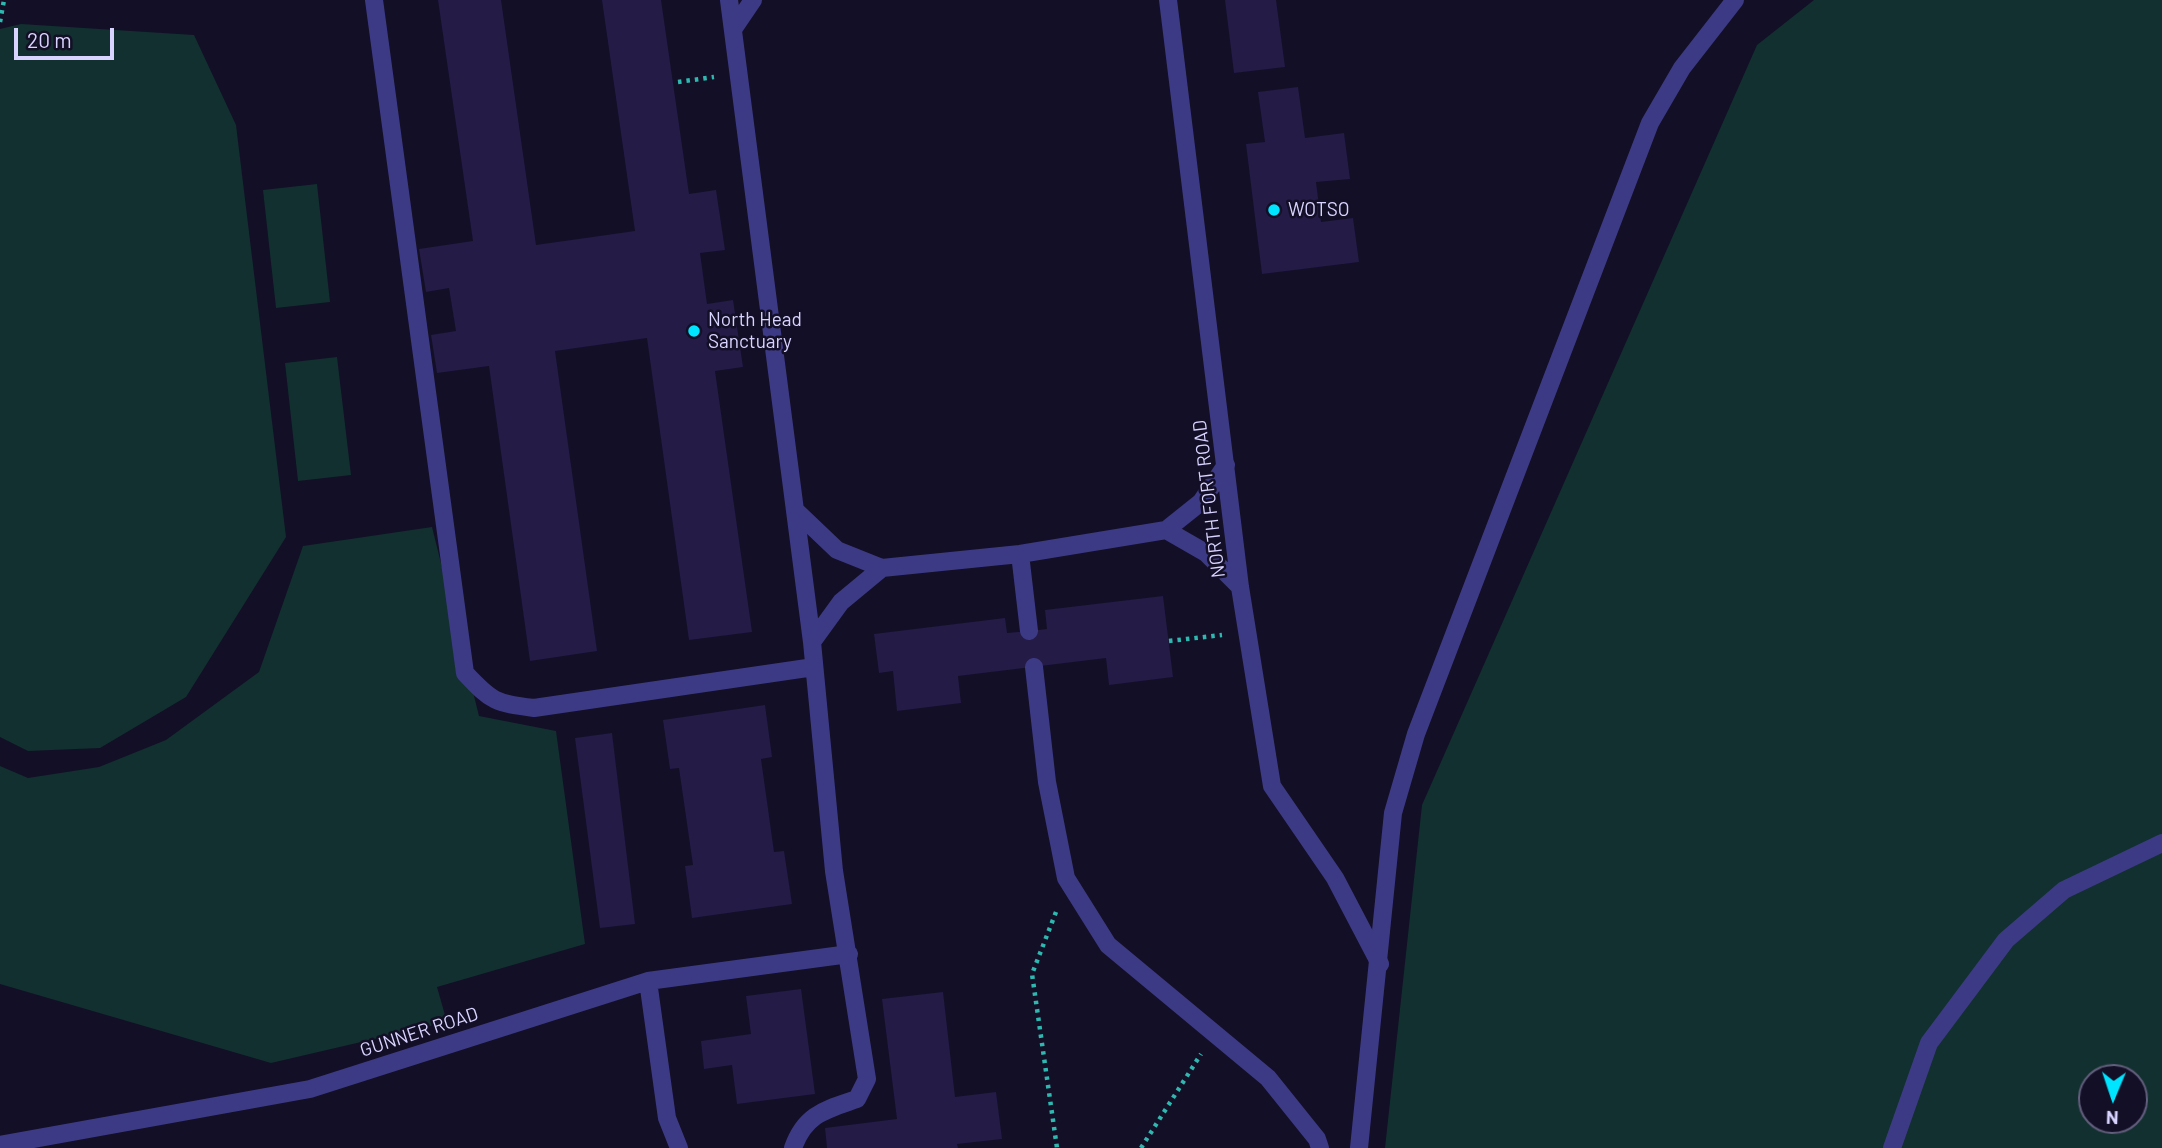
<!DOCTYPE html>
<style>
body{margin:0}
#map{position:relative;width:2162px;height:1148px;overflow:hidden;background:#130f26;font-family:Barlow,sans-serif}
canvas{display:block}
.north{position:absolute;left:2078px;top:1064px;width:70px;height:70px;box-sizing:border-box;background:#130f26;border:2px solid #625e7d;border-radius:50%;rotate:182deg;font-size:19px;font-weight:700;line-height:28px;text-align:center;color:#d9d4ff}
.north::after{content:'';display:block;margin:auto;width:24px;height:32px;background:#00e5ff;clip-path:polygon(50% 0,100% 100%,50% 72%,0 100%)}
.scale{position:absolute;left:14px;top:28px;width:100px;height:32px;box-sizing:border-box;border:4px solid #d9d4ff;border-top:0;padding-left:9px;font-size:21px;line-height:24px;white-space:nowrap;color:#d9d4ff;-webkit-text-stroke:5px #130f26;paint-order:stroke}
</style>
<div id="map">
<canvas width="2162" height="1148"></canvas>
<div class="north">N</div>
<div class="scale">20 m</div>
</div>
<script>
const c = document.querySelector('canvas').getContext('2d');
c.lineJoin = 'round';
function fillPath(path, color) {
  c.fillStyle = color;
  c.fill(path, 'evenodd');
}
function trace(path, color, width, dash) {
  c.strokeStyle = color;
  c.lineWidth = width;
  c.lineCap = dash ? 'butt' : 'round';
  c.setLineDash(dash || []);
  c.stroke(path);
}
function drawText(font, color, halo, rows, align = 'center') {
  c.font = font + ' Barlow,sans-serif';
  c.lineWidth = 5;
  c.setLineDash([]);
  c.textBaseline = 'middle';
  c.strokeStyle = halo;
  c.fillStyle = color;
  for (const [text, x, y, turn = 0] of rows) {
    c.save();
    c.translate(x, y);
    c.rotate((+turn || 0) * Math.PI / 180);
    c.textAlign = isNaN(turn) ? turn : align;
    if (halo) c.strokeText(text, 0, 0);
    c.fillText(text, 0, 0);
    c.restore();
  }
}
const green = new Path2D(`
 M 1814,0 L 2162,0 L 2162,1148 L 1385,1148 L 1422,805 L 1757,45 ZM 2092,1078 L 2134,1078 L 2134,1120 L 2092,1120 Z
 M 21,24 L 194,35 L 236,125 L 286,537 L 186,697 L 100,748 L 28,751 L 0,737 L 0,29 Z
 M 317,184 L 330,302 L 276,308 L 263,190 Z
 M 337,357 L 351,475 L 298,481 L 285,363 Z
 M 432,527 L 479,716 L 556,731 L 585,944 L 437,987 L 447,1022 L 271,1063 L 0,984 L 0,766 L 28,778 L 99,767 L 166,740 L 259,672 L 303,546 Z`);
const building = new Path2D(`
 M 438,0 L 501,0 L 536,245 L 635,231 L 602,0 L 661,0 L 689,194 L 716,190 L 725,250 L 700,253 L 707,304 L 733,300 L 743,367 L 715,371 L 752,632 L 689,640 L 647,338 L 555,351 L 597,651 L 530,661 L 489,366 L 437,373 L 431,335 L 456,331 L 449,288 L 426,292 L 419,249 L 473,241 Z
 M 1225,0 L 1276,0 L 1285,67 L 1234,73 Z
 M 1298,87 L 1305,138 L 1344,133 L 1350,179 L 1316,182 L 1321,222 L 1353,218 L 1359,262 L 1262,274 L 1246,144 L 1265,142 L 1258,92 Z
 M 1163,596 L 1173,677 L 1109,685 L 1106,658 L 958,676 L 961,703 L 897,711 L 893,671 L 879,673 L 874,634 L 1005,618 L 1007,633 L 1029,631 L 1047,629 L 1045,610 Z
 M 765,705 L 772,757 L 761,759 L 774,852 L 784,851 L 792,904 L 692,918 L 685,866 L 693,865 L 679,768 L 670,769 L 663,720 Z
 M 612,733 L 635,924 L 600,928 L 575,738 Z
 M 801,989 L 815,1094 L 737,1104 L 732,1065 L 704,1069 L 701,1041 L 751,1034 L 746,996 Z
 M 943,992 L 955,1097 L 996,1092 L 1002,1139 L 957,1144 L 958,1148 L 827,1148 L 825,1128 L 897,1119 L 882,999 Z`);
const path = new Path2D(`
 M 0,22 L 4,0
 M 678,82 L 714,77
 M 1169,641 L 1222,635
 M 1056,912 L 1032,974 L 1057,1148
 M 1141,1148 L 1201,1054`);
const service = new Path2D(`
 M 374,0 L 465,673 C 492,702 495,703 534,708 L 814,667
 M 729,0 L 812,642 L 834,871 L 867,1079 L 857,1099 C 825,1110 805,1114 793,1148
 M 1168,0 L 1240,587 L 1272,786 L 1335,878 L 1380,964
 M 734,28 L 753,0
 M 1226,465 L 1201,502 L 1166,530 L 1206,553 L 1240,587
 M 795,510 L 837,550 L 882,568
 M 1020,554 L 1029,631
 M 812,642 L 841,602 L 882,568 L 1020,554 L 1166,530
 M 1034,667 L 1047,782 L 1066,878 L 1108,945 L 1268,1078 L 1317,1139 L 1320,1148
 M 648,981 L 667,1118 L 679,1148
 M 0,1145 L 310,1089 L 648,981 L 849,954
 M 1892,1148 L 1929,1043 L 2006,940 L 2064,890 L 2162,843`);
const tertiary = new Path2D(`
 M 1359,1148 L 1393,813 L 1416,734 L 1650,123 L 1682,68 L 1735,0`);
const markers = [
 [1274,210,7,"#00e5ff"],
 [694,331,7,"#00e5ff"]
];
const poiNames = [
 ["WOTSO",1288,210],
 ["North Head",708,320],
 ["Sanctuary",708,342]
];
const streetNames = [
 ["NORTH FORT ROAD",1209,499,-97],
 ["GUNNER ROAD",419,1032,-18]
];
fillPath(green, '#12302f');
fillPath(building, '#241b47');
trace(path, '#2fb8b0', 4.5, [3.5, 5]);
trace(service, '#3d3a85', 18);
trace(tertiary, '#3d3a85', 18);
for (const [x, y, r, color] of markers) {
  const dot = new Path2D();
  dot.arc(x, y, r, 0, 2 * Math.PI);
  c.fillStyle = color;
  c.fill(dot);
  trace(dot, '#130f26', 2.5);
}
drawText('19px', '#d9d4ff', '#130f26', poiNames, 'left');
drawText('19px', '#d9d4ff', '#130f26', streetNames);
</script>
